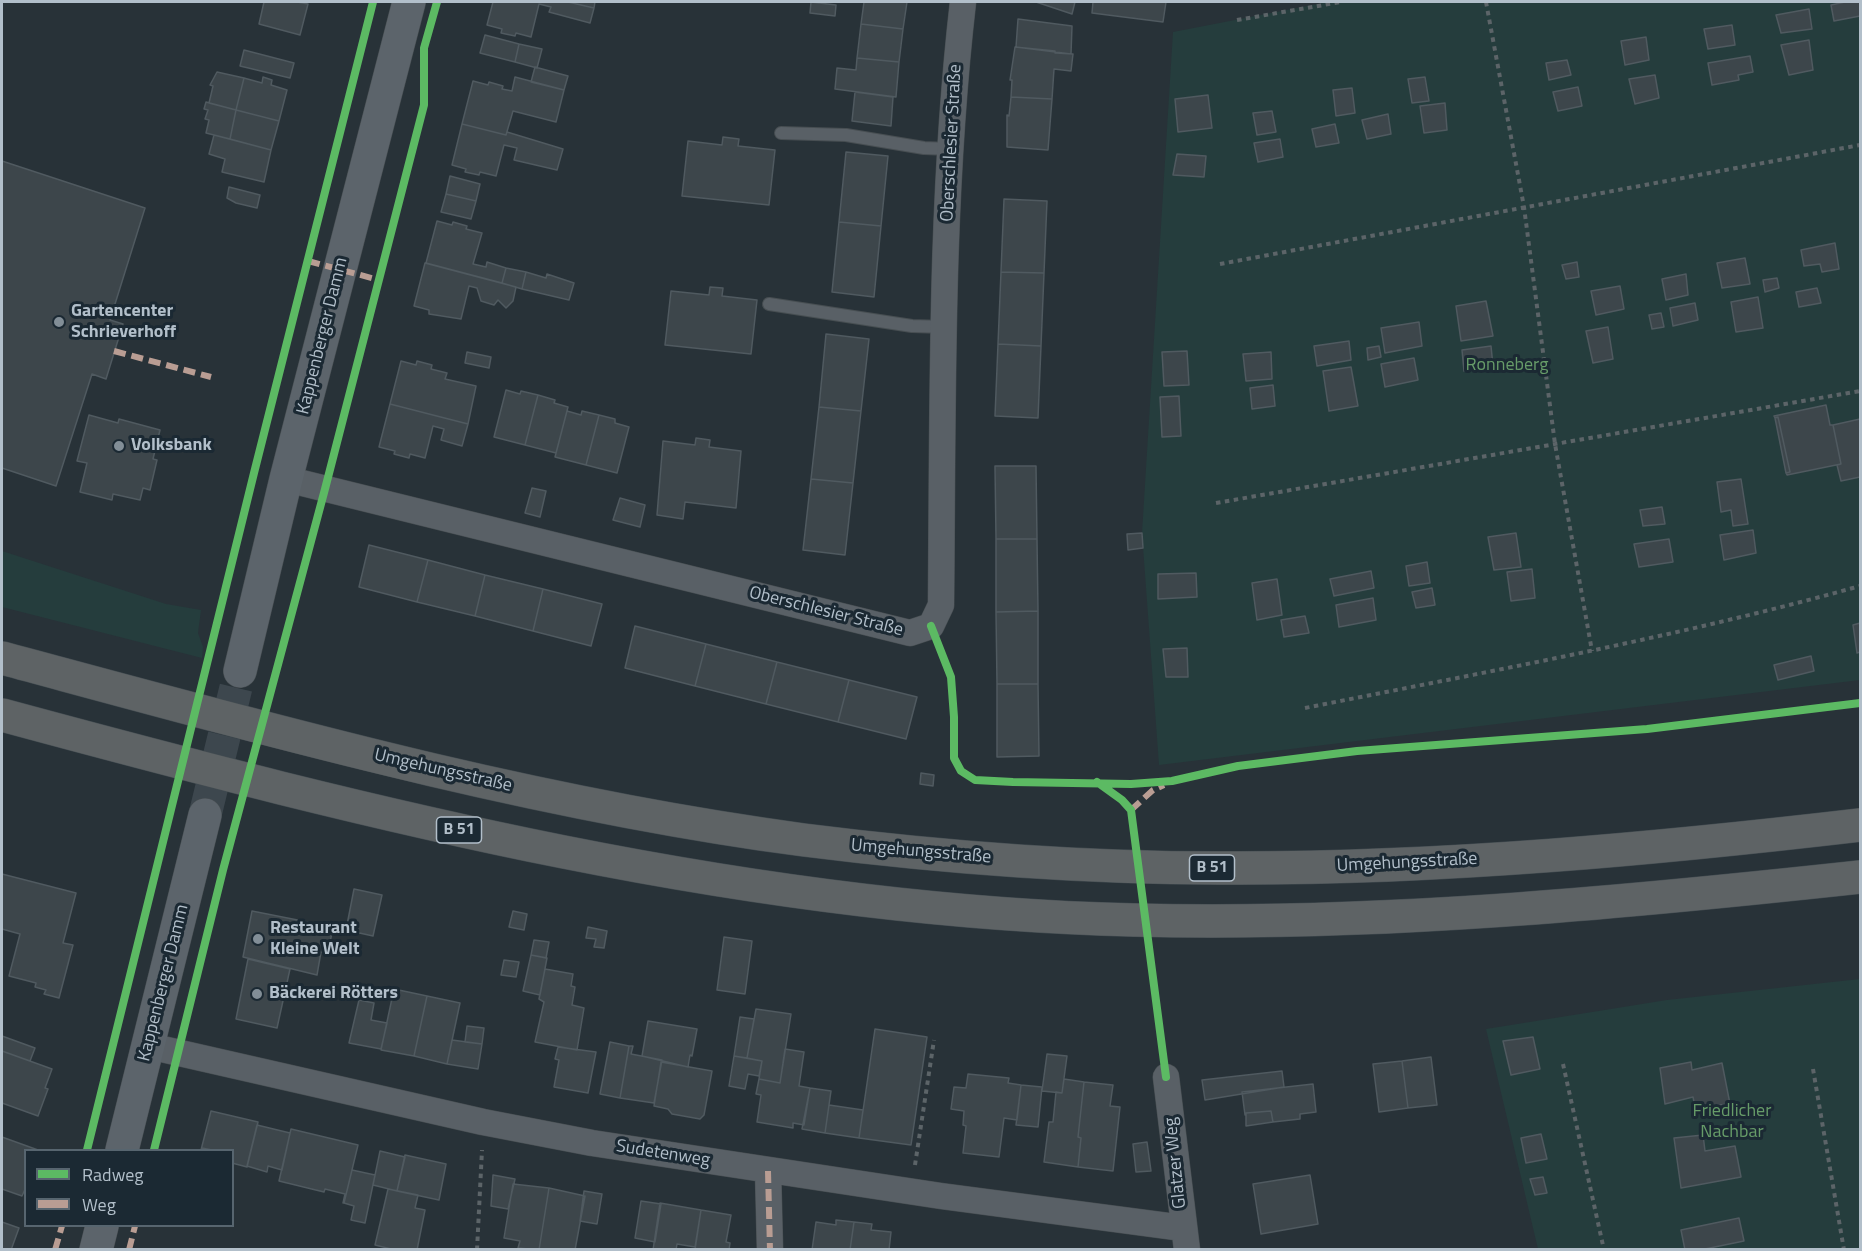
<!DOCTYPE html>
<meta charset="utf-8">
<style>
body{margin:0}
#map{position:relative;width:1862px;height:1251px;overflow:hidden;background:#283238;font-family:"Titillium Web",sans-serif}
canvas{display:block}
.frame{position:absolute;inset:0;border:3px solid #b2bfca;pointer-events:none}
.legend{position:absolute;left:24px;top:1149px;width:210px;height:78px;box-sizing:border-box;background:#1b2933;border:2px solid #57656f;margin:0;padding:8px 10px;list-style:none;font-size:18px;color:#b2bfca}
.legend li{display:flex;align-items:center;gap:12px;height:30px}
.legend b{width:30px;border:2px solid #57656f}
</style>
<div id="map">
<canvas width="1862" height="1251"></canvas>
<div class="frame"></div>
<ul class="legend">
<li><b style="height:8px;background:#5cba63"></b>Radweg</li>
<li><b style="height:8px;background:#b99d93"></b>Weg</li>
</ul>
</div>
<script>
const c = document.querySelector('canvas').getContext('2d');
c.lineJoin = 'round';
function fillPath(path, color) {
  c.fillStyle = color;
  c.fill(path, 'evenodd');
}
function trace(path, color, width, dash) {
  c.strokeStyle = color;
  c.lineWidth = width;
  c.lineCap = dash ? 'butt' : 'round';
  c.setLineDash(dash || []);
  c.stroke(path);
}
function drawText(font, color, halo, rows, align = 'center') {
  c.font = font + ' "Titillium Web",sans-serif';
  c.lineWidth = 6;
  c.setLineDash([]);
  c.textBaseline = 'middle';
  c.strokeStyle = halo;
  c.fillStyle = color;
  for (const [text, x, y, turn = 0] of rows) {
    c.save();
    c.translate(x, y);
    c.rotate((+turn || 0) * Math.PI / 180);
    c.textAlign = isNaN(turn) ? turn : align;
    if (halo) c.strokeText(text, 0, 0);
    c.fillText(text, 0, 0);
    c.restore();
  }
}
const green = new Path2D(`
 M 1328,2 L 1860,2 L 1860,680 L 1159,765 L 1142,533 L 1173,32 Z
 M 2,551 L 166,604 L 201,610 L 198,633 L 203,647 L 202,658 L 2,607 Z
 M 1860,979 L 1860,1249 L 1538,1249 L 1486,1029 L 1667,1000 Z`);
const building = new Path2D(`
 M 264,2 L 297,2 L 308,4 L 300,35 L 259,24 Z
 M 493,2 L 568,2 L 594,8 L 590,23 L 549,12 L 551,7 L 539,4 L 531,37 L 516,33 L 515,36 L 501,33 L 502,29 L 487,25 Z
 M 568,2 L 595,2 L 594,8 Z
 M 811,2 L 836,5 L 835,16 L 810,13 Z
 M 864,2 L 907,2 L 903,29 L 861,24 Z
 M 1036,2 L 1075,2 L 1072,14 Z
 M 1093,2 L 1166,2 L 1163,22 L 1092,13 Z
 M 1845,2 L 1860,2 L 1860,16 L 1834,21 L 1831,5 Z
 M 1809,9 L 1812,29 L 1781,33 L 1776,15 Z
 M 1018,19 L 1072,26 L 1071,54 L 1016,47 Z
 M 861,24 L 903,29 L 899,62 L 857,58 Z
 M 1732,25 L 1735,45 L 1708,49 L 1704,29 Z
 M 485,35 L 519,44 L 515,62 L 480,53 Z
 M 1646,37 L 1649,60 L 1625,65 L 1621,41 Z
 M 1809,40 L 1813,70 L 1789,75 L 1781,45 Z
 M 519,44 L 542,49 L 537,68 L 515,62 Z
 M 1015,47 L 1055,51 L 1055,53 L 1073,54 L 1071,71 L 1054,69 L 1052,99 L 1011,97 L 1012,80 L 1010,80 Z
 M 244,50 L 294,63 L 290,78 L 240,66 Z
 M 1750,56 L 1753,72 L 1738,75 L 1739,80 L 1712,85 L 1708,63 Z
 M 857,58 L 899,62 L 896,97 L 835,89 L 837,68 L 856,70 Z
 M 1567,60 L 1571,75 L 1549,80 L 1546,63 Z
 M 535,67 L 568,76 L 564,90 L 531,82 Z
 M 217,72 L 244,78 L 236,110 L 209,103 L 213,86 L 210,85 Z
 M 1655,75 L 1659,98 L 1635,104 L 1629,79 Z
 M 263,77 L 272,80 L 271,85 L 287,90 L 279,121 L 236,110 L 244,78 L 262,83 Z
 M 515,77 L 564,90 L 556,122 L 513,111 L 506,135 L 462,124 L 473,81 L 488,85 L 489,82 L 503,86 L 502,89 L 512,91 Z
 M 1425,77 L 1429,101 L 1412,103 L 1408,79 Z
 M 1578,87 L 1582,106 L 1558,111 L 1553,92 Z
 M 1352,88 L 1355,113 L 1336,116 L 1333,90 Z
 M 855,92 L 893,97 L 891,126 L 852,121 Z
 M 1208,95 L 1212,128 L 1178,132 L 1175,99 Z
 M 1011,97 L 1052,99 L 1048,150 L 1007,147 L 1007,115 L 1009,116 Z
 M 206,102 L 236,110 L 230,139 L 206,133 L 209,120 L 205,119 L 208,110 L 204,109 Z
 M 1445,103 L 1447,130 L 1424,133 L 1420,106 Z
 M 236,110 L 279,121 L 271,150 L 230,139 Z
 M 1272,111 L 1276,132 L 1257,135 L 1253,113 Z
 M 1388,114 L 1391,134 L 1367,139 L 1362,120 Z
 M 462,124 L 506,135 L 507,132 L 563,149 L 557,170 L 514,160 L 517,148 L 504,145 L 496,176 L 480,172 L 479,175 L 465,172 L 466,169 L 452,165 Z
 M 1335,124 L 1339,143 L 1316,147 L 1312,129 Z
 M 214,135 L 271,150 L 264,182 L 222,172 L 225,159 L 209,154 Z
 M 723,137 L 739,139 L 738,146 L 775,150 L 769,205 L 682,196 L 688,141 L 722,145 Z
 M 1280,139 L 1283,157 L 1258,162 L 1254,143 Z
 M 846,152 L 888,156 L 881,226 L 839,222 Z
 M 1177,154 L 1206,156 L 1204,177 L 1173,175 Z
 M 2,161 L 145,208 L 110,320 L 123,324 L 106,379 L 92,374 L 56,486 L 2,468 Z
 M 450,176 L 480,184 L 476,201 L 446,194 Z
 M 229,187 L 260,195 L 257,208 L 236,203 L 227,198 Z
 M 446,194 L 476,201 L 471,219 L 441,212 Z
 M 1004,199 L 1047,201 L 1044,273 L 1001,272 Z
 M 437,221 L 452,225 L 453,222 L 467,226 L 466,229 L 482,233 L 473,264 L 486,267 L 487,262 L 506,268 L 502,283 L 426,263 Z
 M 839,222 L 881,226 L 874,297 L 832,292 Z
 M 1835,243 L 1839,269 L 1822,272 L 1820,264 L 1804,266 L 1801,250 Z
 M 1745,258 L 1750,284 L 1722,288 L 1717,263 Z
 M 1577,262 L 1579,277 L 1566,279 L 1562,265 Z
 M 425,263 L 516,287 L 513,301 L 506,308 L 498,300 L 494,305 L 481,301 L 477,288 L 469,286 L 461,319 L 429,314 L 429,310 L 414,306 Z
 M 506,268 L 526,272 L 522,289 L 502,283 Z
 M 526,272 L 546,278 L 547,274 L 574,283 L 569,300 L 522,289 Z
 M 1001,272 L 1044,273 L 1041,346 L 998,344 Z
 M 1686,274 L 1688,295 L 1666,300 L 1662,279 Z
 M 1777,278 L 1779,288 L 1765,292 L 1763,280 Z
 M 1620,286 L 1624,309 L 1596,315 L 1591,291 Z
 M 710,287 L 723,288 L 722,296 L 757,300 L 751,354 L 665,345 L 671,291 L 709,295 Z
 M 1817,288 L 1821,303 L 1799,307 L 1796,292 Z
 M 1758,297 L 1763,328 L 1736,332 L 1731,302 Z
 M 1486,301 L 1493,336 L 1461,341 L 1456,306 Z
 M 1695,303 L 1698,320 L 1673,326 L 1670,308 Z
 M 1661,313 L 1664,327 L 1652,329 L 1649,315 Z
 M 1419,322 L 1422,346 L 1385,353 L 1381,328 Z
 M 1608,327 L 1613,359 L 1593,363 L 1586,331 Z
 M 826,334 L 869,339 L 861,411 L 819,407 Z
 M 1349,341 L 1351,360 L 1317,366 L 1314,346 Z
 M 998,344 L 1041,346 L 1038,418 L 995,416 Z
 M 1379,346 L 1381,357 L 1368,360 L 1367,348 Z
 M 1491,346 L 1493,366 L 1464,371 L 1462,350 Z
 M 1187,351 L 1189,385 L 1164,386 L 1162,352 Z
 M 467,352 L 491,357 L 489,368 L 465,363 Z
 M 1271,352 L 1272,379 L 1246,381 L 1243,354 Z
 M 1414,358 L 1418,380 L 1385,387 L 1381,364 Z
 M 401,361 L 416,365 L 417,361 L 432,365 L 431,369 L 447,373 L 445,379 L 476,386 L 468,424 L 390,404 Z
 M 1351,367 L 1358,406 L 1329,411 L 1323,371 Z
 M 1273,385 L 1275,406 L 1252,409 L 1250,388 Z
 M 506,390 L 520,394 L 521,391 L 538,395 L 525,445 L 494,437 Z
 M 538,395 L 555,400 L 554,403 L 568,407 L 556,453 L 525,445 Z
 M 1179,396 L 1181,436 L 1162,437 L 1160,397 Z
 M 390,404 L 468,424 L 462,446 L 441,440 L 444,429 L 433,426 L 425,458 L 410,454 L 409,458 L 394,454 L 395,451 L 379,447 Z
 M 1826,405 L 1830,425 L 1833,425 L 1841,464 L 1787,475 L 1786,473 L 1790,472 L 1778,417 L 1775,418 L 1774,416 Z
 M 819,407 L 861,411 L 853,483 L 811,479 Z
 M 567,411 L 581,415 L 582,411 L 599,415 L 586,465 L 555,457 Z
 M 89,415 L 118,423 L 119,419 L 160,430 L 153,459 L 157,460 L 150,490 L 143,488 L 140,500 L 113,494 L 112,500 L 80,492 L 87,463 L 77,461 Z
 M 599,415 L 615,419 L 615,423 L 629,427 L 617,473 L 586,465 Z
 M 1778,417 L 1790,472 L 1786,473 L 1775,418 Z
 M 1860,419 L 1860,477 L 1841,481 L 1837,465 L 1841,464 L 1833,425 Z
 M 696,438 L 710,440 L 709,447 L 741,451 L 736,508 L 685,502 L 683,519 L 657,515 L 663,441 L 695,445 Z
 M 995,466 L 1036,466 L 1037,539 L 996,539 Z
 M 811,479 L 853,483 L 845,555 L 803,550 Z
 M 1741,479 L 1748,524 L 1733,526 L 1731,510 L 1721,512 L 1717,482 Z
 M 532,488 L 546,491 L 540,517 L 525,513 Z
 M 620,498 L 645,505 L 640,527 L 613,520 Z
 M 1662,507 L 1665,524 L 1643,526 L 1640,510 Z
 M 1753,530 L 1756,553 L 1724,560 L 1720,535 Z
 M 1142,533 L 1143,548 L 1128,550 L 1127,534 Z
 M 1516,533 L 1521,567 L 1494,570 L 1488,537 Z
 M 996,539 L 1037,539 L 1038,611 L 996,612 Z
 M 1669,539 L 1673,562 L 1639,567 L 1634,544 Z
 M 369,545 L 428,560 L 417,602 L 359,587 Z
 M 428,560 L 485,575 L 475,616 L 417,602 Z
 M 1427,562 L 1430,583 L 1409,586 L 1406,566 Z
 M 1532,569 L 1535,598 L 1511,601 L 1507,572 Z
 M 1371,571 L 1374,588 L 1334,596 L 1330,579 Z
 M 1196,573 L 1197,597 L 1158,599 L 1158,574 Z
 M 485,575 L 543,589 L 533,631 L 475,616 Z
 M 1277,579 L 1282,615 L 1257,620 L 1252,583 Z
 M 1432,588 L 1435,605 L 1416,608 L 1412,592 Z
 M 543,589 L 602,604 L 591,646 L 533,631 Z
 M 1373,598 L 1376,620 L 1339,627 L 1336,605 Z
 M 1038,611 L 1038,684 L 997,684 L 996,612 Z
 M 1305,616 L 1309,633 L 1284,637 L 1281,620 Z
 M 1860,623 L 1860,652 L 1857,653 L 1853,625 Z
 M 635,626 L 706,644 L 695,686 L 625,668 Z
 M 706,644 L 777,662 L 766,704 L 695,686 Z
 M 1187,648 L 1188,677 L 1166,677 L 1163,649 Z
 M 1811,656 L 1814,671 L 1778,680 L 1774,665 Z
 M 777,662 L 849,680 L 838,722 L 766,704 Z
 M 849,680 L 917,697 L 906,739 L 838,722 Z
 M 997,684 L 1038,684 L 1039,756 L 997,757 Z
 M 921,773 L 934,775 L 933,786 L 920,784 Z
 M 2,874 L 76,893 L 63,943 L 73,945 L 59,998 L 44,994 L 46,990 L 35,987 L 36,983 L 9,976 L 20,934 L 2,929 Z
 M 354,889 L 382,895 L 373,936 L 346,930 Z
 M 252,911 L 333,927 L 328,953 L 321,952 L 317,975 L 243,957 Z
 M 513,911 L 527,914 L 524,930 L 509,927 Z
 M 588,927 L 607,931 L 604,948 L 594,947 L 596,939 L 586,938 Z
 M 724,937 L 752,941 L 745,994 L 717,990 Z
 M 534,940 L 549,942 L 546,958 L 531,955 Z
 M 531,955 L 547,958 L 540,995 L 523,991 Z
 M 248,959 L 290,969 L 277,1028 L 236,1019 Z
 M 504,960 L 519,962 L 516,977 L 501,975 Z
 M 545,969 L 573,974 L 571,986 L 575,987 L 572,1005 L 584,1008 L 577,1050 L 535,1042 L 544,1002 L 539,999 Z
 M 394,989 L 427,996 L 414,1056 L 381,1050 Z
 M 427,996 L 460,1003 L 447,1064 L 414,1056 Z
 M 359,1000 L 374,1003 L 371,1020 L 387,1023 L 381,1049 L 349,1043 Z
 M 756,1009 L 791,1014 L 780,1083 L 759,1079 L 762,1061 L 747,1058 Z
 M 740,1017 L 754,1019 L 747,1058 L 734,1056 Z
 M 648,1021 L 697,1029 L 692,1056 L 690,1055 L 688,1067 L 642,1056 Z
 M 467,1026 L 484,1028 L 482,1044 L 465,1042 Z
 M 875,1029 L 927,1037 L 911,1145 L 859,1138 Z
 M 2,1036 L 35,1048 L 30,1061 L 2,1051 Z
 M 1533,1037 L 1540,1069 L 1511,1075 L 1503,1041 Z
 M 452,1040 L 482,1044 L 478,1069 L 447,1064 Z
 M 610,1042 L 629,1046 L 620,1098 L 600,1094 Z
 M 629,1046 L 633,1046 L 631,1054 L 662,1060 L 654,1103 L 620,1098 Z
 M 558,1047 L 596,1052 L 588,1093 L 554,1087 L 559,1060 L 555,1059 Z
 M 785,1049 L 804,1052 L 799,1086 L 810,1088 L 804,1125 L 793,1123 L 793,1128 L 757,1122 L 761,1095 L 756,1094 L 759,1079 L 780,1083 Z
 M 2,1051 L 52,1069 L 45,1088 L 48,1089 L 38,1116 L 2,1103 Z
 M 1047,1054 L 1067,1056 L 1062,1093 L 1042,1091 Z
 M 734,1056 L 762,1061 L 759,1076 L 748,1074 L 745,1089 L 729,1086 Z
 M 1431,1057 L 1437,1105 L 1408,1108 L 1402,1061 Z
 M 1402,1061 L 1408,1108 L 1379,1112 L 1373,1064 Z
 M 661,1062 L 712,1071 L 704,1115 L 700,1119 L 672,1114 L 668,1109 L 654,1106 Z
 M 1691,1062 L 1692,1070 L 1722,1063 L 1730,1104 L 1695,1107 L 1693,1097 L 1665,1104 L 1660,1068 Z
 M 1282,1071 L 1284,1087 L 1205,1100 L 1202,1080 Z
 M 968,1074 L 1009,1078 L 1008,1083 L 1021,1085 L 1017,1120 L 1004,1118 L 999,1157 L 963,1153 L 966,1126 L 963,1125 L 964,1111 L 951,1109 L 954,1087 L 966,1088 Z
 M 1064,1079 L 1084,1082 L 1078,1137 L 1081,1138 L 1078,1167 L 1044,1162 L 1049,1122 L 1053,1122 L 1056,1092 L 1062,1093 Z
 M 1084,1082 L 1113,1085 L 1110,1106 L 1120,1107 L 1113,1171 L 1078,1167 L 1081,1138 L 1078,1137 Z
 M 1313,1084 L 1316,1112 L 1300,1114 L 1300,1119 L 1273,1122 L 1271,1111 L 1246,1113 L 1245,1115 L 1242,1092 Z
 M 1021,1085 L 1042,1087 L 1038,1127 L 1016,1125 Z
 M 810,1088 L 831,1091 L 825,1133 L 802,1129 Z
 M 829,1105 L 863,1110 L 859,1138 L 825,1133 Z
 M 211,1111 L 258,1122 L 247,1167 L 232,1163 L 232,1150 L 212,1150 L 202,1148 L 201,1150 Z
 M 1271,1111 L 1273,1122 L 1246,1126 L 1246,1113 Z
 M 257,1125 L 290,1133 L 282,1170 L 268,1166 L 267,1172 L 247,1166 Z
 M 291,1129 L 358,1145 L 344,1203 L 343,1203 L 345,1194 L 325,1189 L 324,1192 L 279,1181 Z
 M 1541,1134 L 1547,1159 L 1526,1163 L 1521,1138 Z
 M 1703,1135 L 1705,1151 L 1735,1146 L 1741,1177 L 1681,1188 L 1674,1138 Z
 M 2,1137 L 38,1150 L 26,1150 L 26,1187 L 22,1196 L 2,1189 Z
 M 1147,1142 L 1151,1171 L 1136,1172 L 1133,1144 Z
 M 380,1151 L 405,1157 L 397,1191 L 373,1185 Z
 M 405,1155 L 446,1164 L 439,1200 L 397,1191 Z
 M 352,1170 L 375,1175 L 365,1223 L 351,1220 L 354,1206 L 344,1203 Z
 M 493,1175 L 515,1179 L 508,1209 L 491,1206 Z
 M 1310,1175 L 1318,1224 L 1261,1234 L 1253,1184 Z
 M 1543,1177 L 1547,1193 L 1535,1195 L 1530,1179 Z
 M 513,1184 L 549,1188 L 539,1250 L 518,1248 L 520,1241 L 504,1238 Z
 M 549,1188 L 585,1196 L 575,1250 L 539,1250 Z
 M 388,1189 L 418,1195 L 415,1208 L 425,1210 L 417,1250 L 395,1250 L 375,1245 Z
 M 584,1191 L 602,1194 L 597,1224 L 580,1221 Z
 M 641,1201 L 661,1204 L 655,1242 L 635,1238 Z
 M 660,1203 L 701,1210 L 695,1247 L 677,1244 L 676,1250 L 653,1250 Z
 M 701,1210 L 731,1215 L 726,1242 L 730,1243 L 729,1250 L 695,1250 Z
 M 1739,1218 L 1744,1241 L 1700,1250 L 1685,1250 L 1681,1230 Z
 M 836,1220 L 854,1222 L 850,1250 L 812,1250 L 816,1222 L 836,1225 Z
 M 2,1222 L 19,1228 L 11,1250 L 2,1250 Z
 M 854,1222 L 872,1224 L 871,1230 L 891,1232 L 889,1250 L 850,1250 Z`);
const secondaryTunnel = new Path2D(`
 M 205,815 L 240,671`);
const path = new Path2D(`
 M 1486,2 L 1524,207 L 1555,444 L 1592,651
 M 1237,20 L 1341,2
 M 1220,264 L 1860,145
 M 1216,503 L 1860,391
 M 1305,708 C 1491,671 1678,637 1860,586
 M 1563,1064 L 1604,1250
 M 1813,1069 L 1844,1250
 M 915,1165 L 934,1040
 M 477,1250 L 482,1150`);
const lane = new Path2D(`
 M 781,133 L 846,135 L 924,148 L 950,149
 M 769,304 L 912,326 L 944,327`);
const street = new Path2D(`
 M 286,479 L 910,633 L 931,626 L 941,605 C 943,404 940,201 963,2
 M 149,1046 L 483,1122 L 592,1143 L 941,1196 L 1183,1228
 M 1166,1077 L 1187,1250
 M 768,1171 L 770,1250`);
const secondary = new Path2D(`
 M 240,671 L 286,479 L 409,2
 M 122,1150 L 205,815
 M 96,1250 L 102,1226`);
const highway = new Path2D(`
 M 2,658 C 266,729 532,804 804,840 C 947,858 1093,869 1238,868 C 1446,868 1654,849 1860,825
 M 2,715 C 372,815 748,911 1134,920 C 1377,926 1619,903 1860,877`);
const quiet = new Path2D(`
 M 308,261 L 379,280
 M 114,351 L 211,377
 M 1131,810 L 1153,790 L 1164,785
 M 768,1171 L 770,1250
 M 55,1250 L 62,1226
 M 129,1250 L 135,1226`);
const cycleway = new Path2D(`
 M 931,626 L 951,677 L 954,717 L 954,758 L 961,771 L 975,780 L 1013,782 L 1131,784 L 1172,781 L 1238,766 L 1357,751 L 1647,729 L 1860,703
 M 1097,782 L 1122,800 L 1131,810 L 1166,1077
 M 87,1150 L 254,473 L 373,2
 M 154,1150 L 223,870 L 325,489 L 424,105 L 424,48 L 437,2`);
const markers = [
 [59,322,6,"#828e97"],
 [119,446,6,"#828e97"],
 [258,939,6,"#828e97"],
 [257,994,6,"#828e97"]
];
const shields = [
 [459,830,45],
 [1212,868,45]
];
const shieldNames = [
 ["B 51",459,830],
 ["B 51",1212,868]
];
const streetNames = [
 ["Oberschlesier Straße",952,143,-87],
 ["Kappenberger Damm",323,336,-76],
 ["Oberschlesier Straße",826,612,14],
 ["Umgehungsstraße",443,771,13],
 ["Umgehungsstraße",921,852,5],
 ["Umgehungsstraße",1407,863,-3],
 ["Kappenberger Damm",164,983,-76],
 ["Sudetenweg",663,1154,9],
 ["Glatzer Weg",1176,1163,-96]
];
const poiNames = [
 ["Gartencenter",71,312],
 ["Schrieverhoff",71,333],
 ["Volksbank",131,446],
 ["Restaurant",270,929],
 ["Kleine Welt",270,950],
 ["Bäckerei Rötters",269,994]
];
const parkNames = [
 ["Ronneberg",1507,366],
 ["Friedlicher",1732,1112],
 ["Nachbar",1732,1133]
];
fillPath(green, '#253d3d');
fillPath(building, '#3d464b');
trace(building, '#505a60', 1.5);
trace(secondaryTunnel, '#3d474e', 33, [33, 16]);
trace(lane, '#474e52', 14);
trace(street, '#474e52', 27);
trace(secondary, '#474e52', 34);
trace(highway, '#454e53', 34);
trace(path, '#5c6468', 4, [4.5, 4.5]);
trace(lane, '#596066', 12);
trace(street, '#596066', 26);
trace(secondary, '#5c646b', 33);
trace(highway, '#5e6365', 33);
trace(quiet, '#b99d93', 6, [12, 6]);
trace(cycleway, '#5cba63', 8);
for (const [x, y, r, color] of markers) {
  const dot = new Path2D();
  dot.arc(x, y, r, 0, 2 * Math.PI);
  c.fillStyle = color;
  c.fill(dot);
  trace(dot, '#1b2933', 2);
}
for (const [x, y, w] of shields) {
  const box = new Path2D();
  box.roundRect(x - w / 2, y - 13, w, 26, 4.5);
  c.fillStyle = '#1b2933';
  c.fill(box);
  trace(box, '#b2bfca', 1.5);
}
drawText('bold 16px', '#b2bfca', null, shieldNames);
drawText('18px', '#b2bfca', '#1b2933', streetNames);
drawText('bold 18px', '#b2bfca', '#1b2933', poiNames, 'left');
drawText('18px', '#679c69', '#1b2933', parkNames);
</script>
